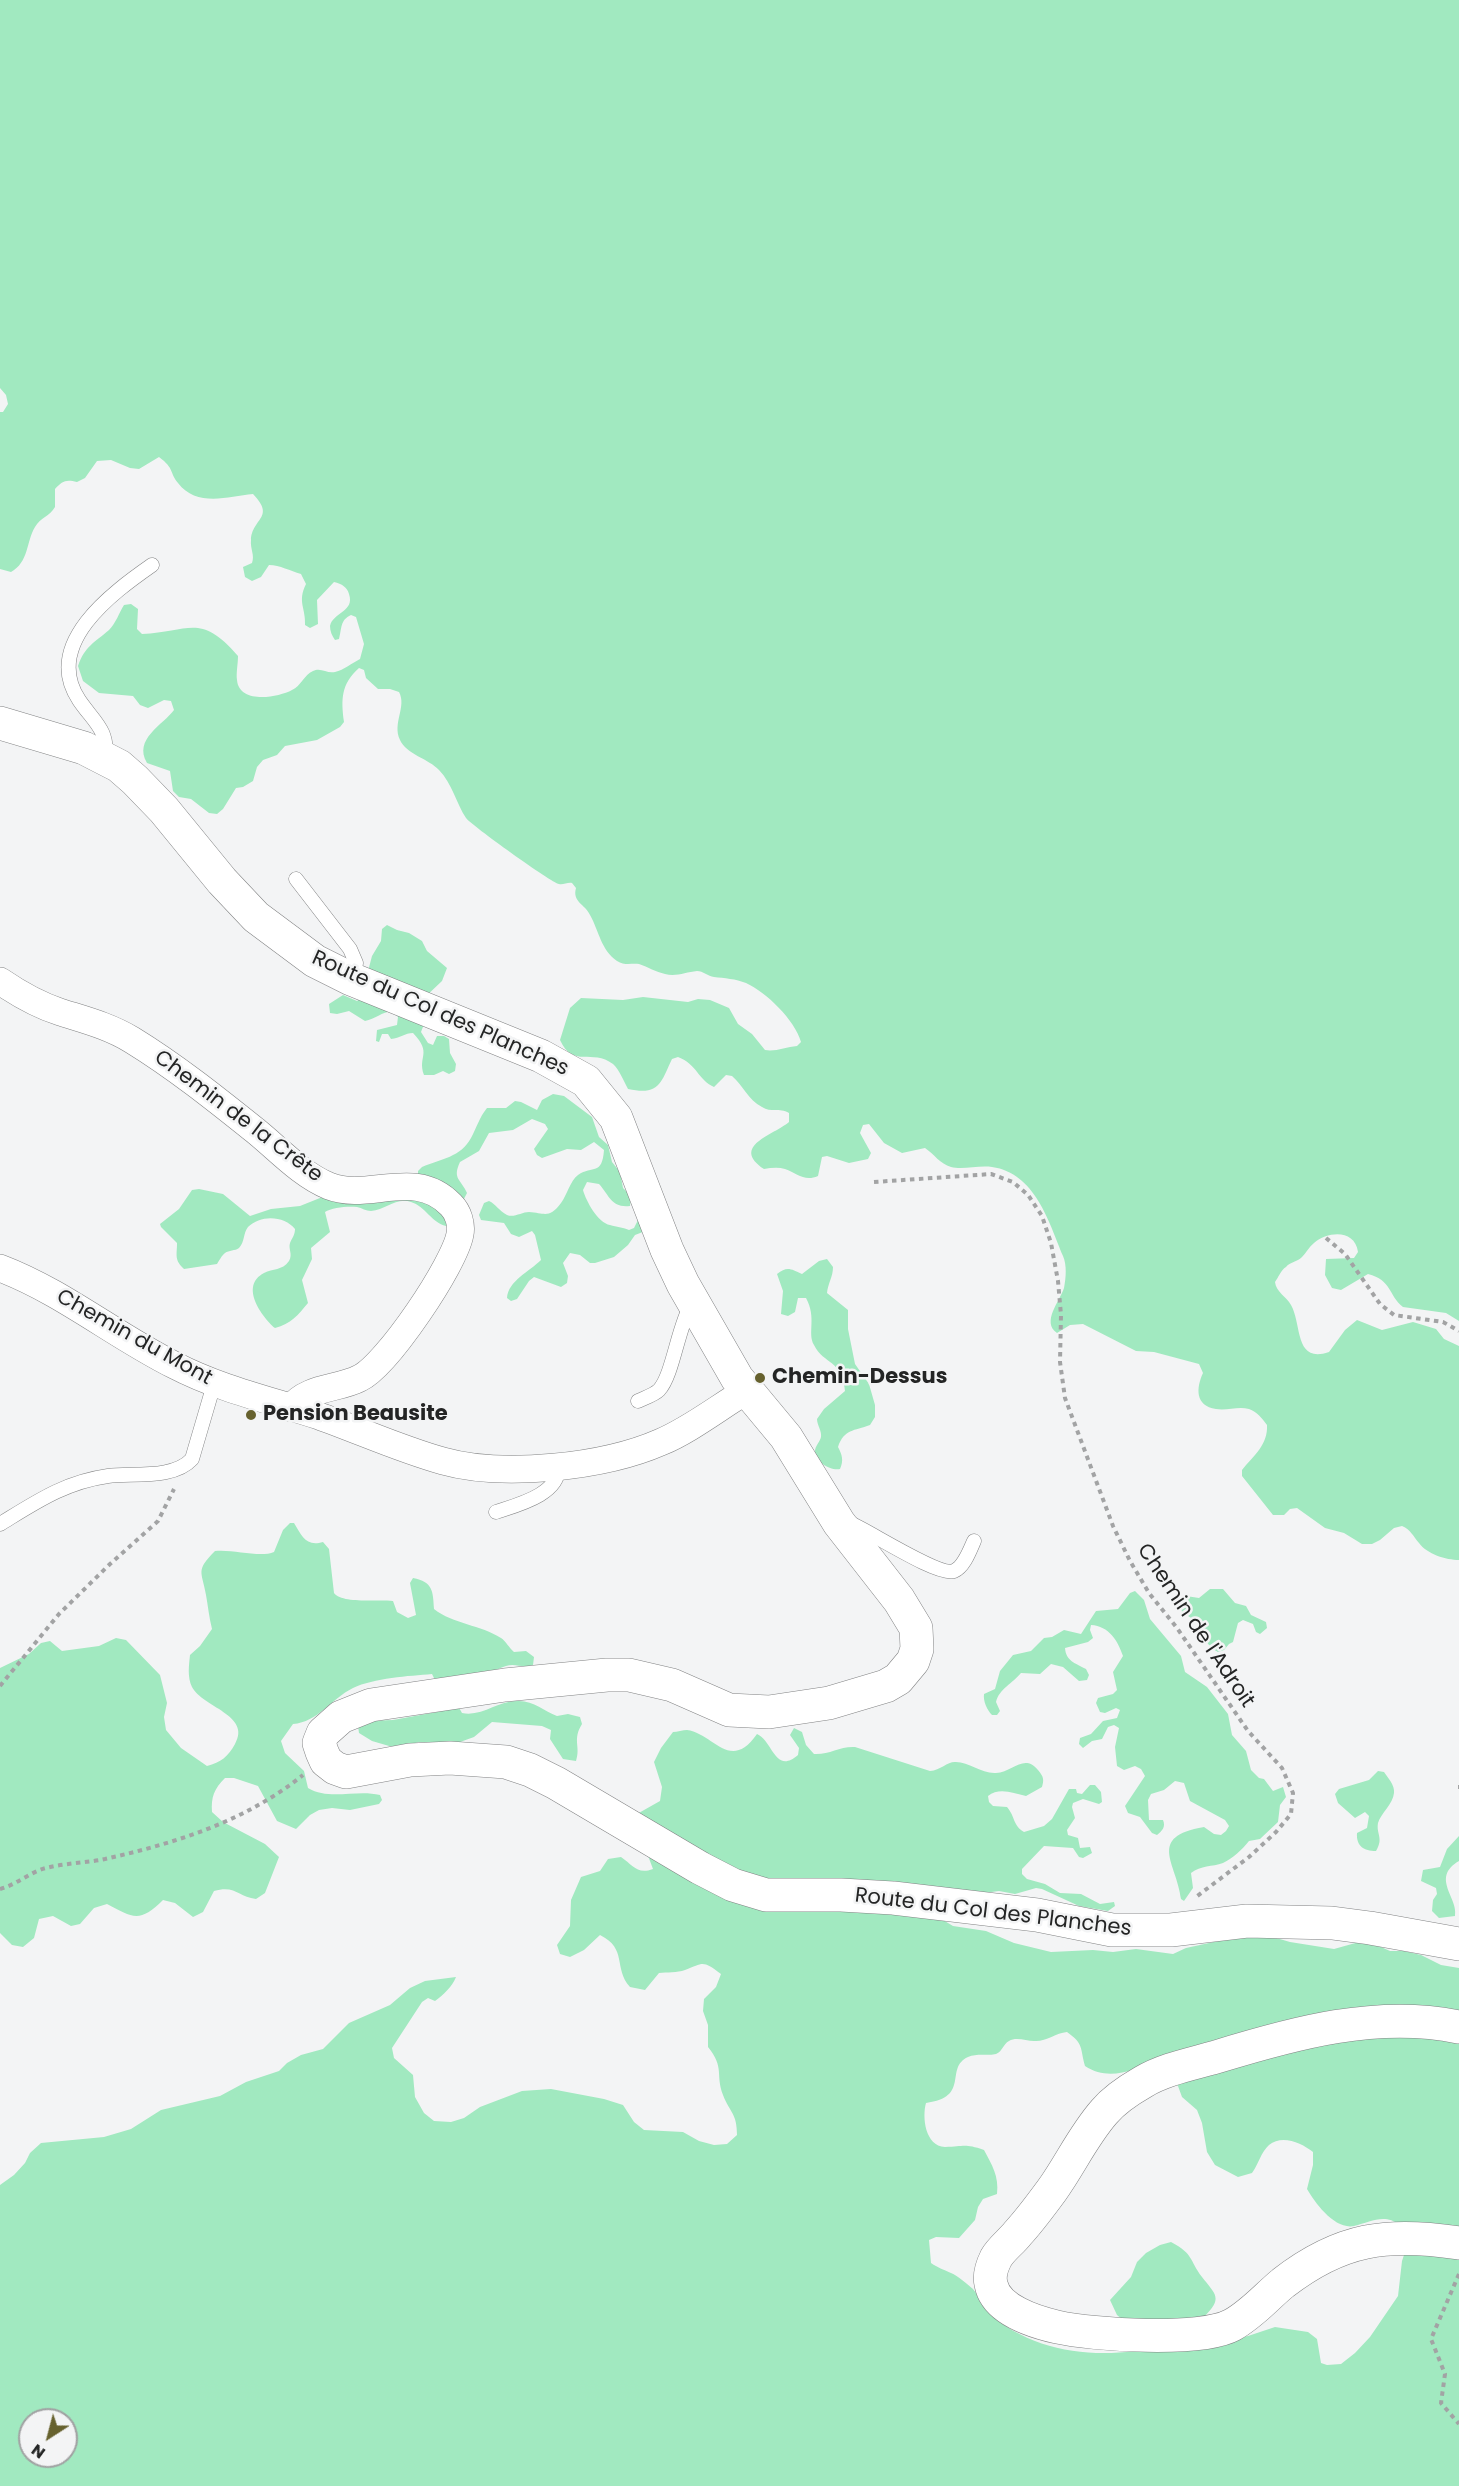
<!DOCTYPE html>
<meta charset="utf-8">
<style>
body{margin:0}
#map{position:relative;width:1459px;height:2486px;overflow:hidden;background:#f3f4f5;font-family:Poppins,sans-serif}
canvas{display:block}
.north{position:absolute;left:18px;top:2408px;width:60px;height:60px;box-sizing:border-box;background:#f3f4f5;border:2px solid #a0a1a2;border-radius:50%;rotate:216deg;font-size:16px;font-weight:700;line-height:24px;text-align:center;color:#242525}
.north::after{content:'';display:block;margin:auto;width:21px;height:27px;background:#66612e;clip-path:polygon(50% 0,100% 100%,50% 72%,0 100%)}
</style>
<div id="map">
<canvas width="1459" height="2486"></canvas>
<div class="north">N</div>
</div>
<script>
const c = document.querySelector('canvas').getContext('2d');
c.lineJoin = 'round';
function fillPath(path, color) {
  c.fillStyle = color;
  c.fill(path, 'evenodd');
}
function trace(path, color, width, dash) {
  c.strokeStyle = color;
  c.lineWidth = width;
  c.lineCap = dash ? 'butt' : 'round';
  c.setLineDash(dash || []);
  c.stroke(path);
}
function drawText(font, color, halo, rows, align = 'center') {
  c.font = font + ' Poppins,sans-serif';
  c.lineWidth = 5;
  c.setLineDash([]);
  c.textBaseline = 'middle';
  c.strokeStyle = halo;
  c.fillStyle = color;
  for (const [text, x, y, turn = 0] of rows) {
    c.save();
    c.translate(x, y);
    c.rotate((+turn || 0) * Math.PI / 180);
    c.textAlign = isNaN(turn) ? turn : align;
    if (halo) c.strokeText(text, 0, 0);
    c.fillText(text, 0, 0);
    c.restore();
  }
}
const green = new Path2D(`
 M 0,0 L 1459,0 L 1459,1321 L 1446,1313 L 1403,1307 C 1388,1295 1392,1280 1368,1274 L 1341,1290 L 1332,1288 L 1325,1275 L 1326,1259 L 1354,1258 L 1358,1252 C 1355,1229 1328,1231 1314,1243 C 1309,1247 1306,1253 1302,1257 C 1297,1262 1290,1262 1286,1267 C 1281,1270 1278,1278 1275,1282 C 1276,1292 1286,1296 1291,1305 C 1302,1324 1294,1364 1329,1352 L 1345,1330 L 1357,1320 L 1382,1330 L 1413,1322 L 1436,1329 L 1444,1339 L 1459,1346 L 1459,1560 C 1446,1560 1427,1554 1419,1543 C 1413,1536 1411,1530 1402,1526 L 1394,1528 L 1380,1540 L 1372,1544 L 1362,1544 L 1344,1533 L 1325,1528 L 1297,1508 L 1290,1509 L 1284,1515 L 1273,1515 L 1242,1476 L 1242,1470 C 1254,1455 1268,1445 1267,1425 C 1262,1418 1257,1412 1249,1409 C 1238,1406 1227,1411 1216,1409 C 1195,1406 1196,1388 1203,1373 L 1199,1364 L 1154,1352 L 1136,1351 L 1083,1324 L 1070,1325 L 1057,1333 C 1041,1322 1060,1301 1064,1288 C 1066,1278 1067,1265 1063,1256 C 1049,1222 1035,1173 992,1167 C 979,1165 963,1170 951,1167 C 940,1164 934,1154 925,1148 L 902,1153 L 884,1143 L 869,1124 L 863,1125 L 860,1133 L 871,1153 L 868,1159 L 849,1163 L 827,1156 L 822,1157 L 818,1176 C 804,1182 797,1173 785,1169 C 778,1167 771,1168 764,1169 C 730,1146 774,1135 789,1122 L 789,1113 C 779,1107 771,1113 762,1107 C 748,1100 743,1085 732,1076 L 726,1075 L 714,1087 C 698,1080 697,1064 678,1057 L 672,1059 C 661,1082 660,1096 628,1089 C 624,1082 619,1069 613,1064 C 592,1048 573,1069 560,1040 L 570,1008 L 581,998 L 623,1000 L 643,997 L 688,1002 L 698,999 L 710,1000 L 729,1008 L 738,1024 L 752,1034 L 765,1050 C 775,1052 786,1047 797,1046 L 801,1042 C 795,1020 766,992 746,983 C 736,979 724,978 714,977 C 708,976 703,971 697,971 C 686,972 676,977 665,974 C 656,972 648,967 639,964 C 631,963 625,966 617,961 C 601,950 599,931 590,915 C 585,904 572,902 576,888 L 572,883 C 568,882 563,885 559,884 C 552,883 471,825 466,818 C 457,805 452,783 439,770 C 429,759 406,754 400,740 C 392,723 407,707 399,692 L 390,689 L 378,689 L 366,678 L 364,670 L 359,668 C 341,684 341,699 344,722 L 340,727 L 317,740 L 285,746 L 277,755 L 263,760 L 257,767 L 253,781 L 243,787 L 236,788 L 223,809 L 217,814 L 209,813 L 191,799 L 179,797 L 173,791 L 170,771 L 147,763 C 133,739 163,725 174,710 L 171,701 L 164,700 L 148,708 L 140,705 L 133,696 L 99,693 L 83,681 L 78,666 C 85,646 94,643 109,630 C 116,623 119,613 124,605 L 131,604 L 138,609 L 137,629 L 142,634 C 190,632 200,612 238,656 C 238,664 236,673 237,680 C 239,704 277,698 292,690 C 301,686 304,675 313,671 C 321,667 327,674 335,672 C 344,670 352,663 360,659 L 364,644 L 356,617 L 351,615 C 340,620 342,628 339,639 L 335,640 C 332,636 330,631 330,626 C 333,612 355,612 349,594 C 347,587 342,584 334,582 L 317,600 L 318,624 L 310,628 L 305,625 C 306,608 297,602 306,584 L 301,574 C 290,571 280,565 269,565 L 261,577 L 252,581 L 245,577 L 243,567 L 252,563 C 255,555 250,549 251,540 C 252,518 276,518 253,494 C 227,497 196,507 178,483 C 169,472 175,469 159,457 L 139,469 L 130,468 L 111,460 L 97,461 L 85,478 L 77,482 C 66,479 62,481 55,489 L 55,507 C 50,516 40,518 35,527 C 26,542 29,562 11,572 L 0,569 L 0,412 L 3,412 L 8,404 L 6,395 L 0,388 Z
 M 387,925 L 397,930 L 409,933 L 422,941 L 427,951 L 447,968 L 442,981 L 423,999 L 424,1024 L 421,1032 L 428,1043 L 433,1045 L 437,1036 L 444,1036 L 449,1039 L 450,1053 L 456,1064 L 455,1071 L 449,1074 L 443,1071 L 434,1075 L 424,1075 C 417,1056 433,1054 413,1033 C 405,1033 400,1038 391,1039 L 388,1034 L 382,1034 L 379,1042 L 376,1041 L 377,1030 L 397,1025 L 398,1017 L 392,1011 C 382,1012 375,1019 365,1021 L 349,1011 L 337,1014 L 330,1013 L 329,1004 L 343,995 L 357,1001 L 361,998 L 372,956 L 381,941 L 382,929 Z
 M 553,1094 L 564,1096 L 592,1117 L 599,1137 L 608,1145 L 612,1162 L 620,1172 L 623,1188 L 631,1196 L 630,1206 C 611,1208 610,1196 599,1184 L 587,1182 L 583,1190 C 586,1201 598,1223 610,1225 C 617,1227 622,1227 629,1230 L 634,1228 L 638,1220 L 648,1230 L 635,1235 L 628,1245 L 614,1257 L 595,1263 L 590,1263 L 580,1255 L 570,1253 L 563,1263 L 568,1276 L 567,1283 L 561,1287 L 534,1277 L 529,1281 L 517,1299 L 511,1301 L 507,1298 C 508,1281 530,1271 541,1260 L 535,1235 L 532,1231 L 519,1237 L 511,1234 L 504,1223 L 481,1220 L 479,1215 L 484,1203 L 489,1201 C 496,1204 499,1211 507,1215 C 514,1218 522,1212 529,1212 C 545,1213 549,1219 561,1203 C 567,1195 570,1181 578,1175 C 593,1165 602,1176 604,1150 L 594,1142 L 581,1150 L 567,1149 L 542,1158 L 537,1155 L 534,1149 L 548,1129 L 545,1124 L 532,1119 L 513,1130 L 489,1133 L 479,1151 L 460,1162 C 452,1179 461,1179 467,1193 L 452,1222 L 446,1226 C 432,1223 425,1206 411,1202 C 396,1197 386,1210 371,1211 C 366,1211 362,1208 357,1207 C 349,1206 332,1207 325,1212 L 330,1232 L 311,1248 L 312,1259 L 302,1280 L 308,1303 C 298,1315 291,1324 275,1328 C 262,1317 239,1286 264,1273 C 273,1268 282,1271 289,1261 C 293,1254 288,1249 290,1243 C 292,1238 295,1235 295,1229 C 285,1216 261,1214 248,1227 C 243,1233 245,1242 239,1248 C 235,1251 229,1250 225,1253 C 222,1255 219,1261 217,1264 L 184,1269 C 174,1260 177,1255 177,1243 L 161,1227 L 160,1224 L 179,1209 L 192,1190 L 199,1189 L 223,1194 L 250,1216 L 271,1209 L 300,1206 L 320,1198 L 418,1180 L 418,1171 L 422,1167 C 441,1159 461,1157 471,1138 C 477,1127 479,1118 487,1108 L 506,1108 L 515,1101 L 521,1102 L 537,1110 L 542,1100 Z
 M 827,1259 L 833,1267 C 833,1277 828,1283 827,1293 L 848,1310 L 848,1329 L 855,1364 L 869,1384 L 875,1405 L 875,1417 L 870,1425 C 854,1431 844,1429 838,1447 C 842,1455 844,1460 840,1469 C 831,1471 814,1462 815,1451 C 815,1446 820,1442 821,1437 C 822,1431 817,1425 817,1419 L 824,1409 L 845,1391 C 842,1359 824,1365 814,1345 C 807,1333 817,1318 806,1298 L 798,1298 L 795,1312 L 788,1316 L 781,1314 L 783,1291 L 777,1274 C 787,1266 791,1269 802,1274 L 819,1261 Z
 M 290,1523 L 294,1523 C 302,1536 306,1547 323,1542 L 329,1549 L 334,1593 C 342,1604 378,1599 393,1601 L 397,1612 L 408,1618 L 416,1615 L 410,1583 L 413,1578 C 433,1582 433,1591 434,1609 C 453,1624 481,1625 501,1638 C 506,1641 509,1648 514,1652 L 526,1651 L 534,1657 L 533,1665 C 523,1669 516,1663 506,1666 C 486,1672 472,1691 457,1704 L 462,1713 C 482,1717 497,1701 517,1701 C 533,1700 544,1711 557,1716 L 568,1714 L 580,1717 L 582,1724 C 572,1740 581,1746 576,1761 L 563,1759 L 550,1739 L 551,1730 L 542,1726 L 492,1722 L 474,1737 L 460,1742 L 441,1744 L 419,1742 L 396,1748 L 372,1741 L 359,1733 L 358,1726 L 367,1721 L 393,1720 L 437,1712 L 442,1694 L 432,1674 C 409,1676 374,1678 353,1688 C 331,1699 318,1722 293,1724 L 281,1741 L 285,1753 L 304,1771 L 308,1788 C 330,1801 356,1789 380,1795 L 382,1800 L 379,1804 L 350,1810 L 332,1808 L 319,1810 L 310,1815 L 296,1829 L 277,1821 L 258,1786 L 234,1778 L 225,1778 C 214,1789 211,1797 212,1812 L 223,1822 L 265,1844 L 279,1857 L 265,1893 L 256,1899 C 238,1897 236,1885 214,1891 L 203,1912 L 193,1917 L 175,1903 L 163,1900 C 140,1923 133,1918 107,1904 L 94,1908 L 80,1924 L 71,1926 L 53,1916 L 39,1919 L 34,1938 L 23,1947 L 12,1945 L 0,1933 L 0,1668 L 29,1654 L 41,1643 L 50,1641 L 62,1651 L 99,1646 L 116,1638 L 126,1640 L 160,1675 L 167,1703 L 164,1717 L 166,1730 L 181,1748 L 207,1766 C 221,1762 228,1757 235,1744 C 252,1715 202,1707 192,1687 C 187,1677 189,1665 190,1655 L 200,1646 L 212,1629 C 209,1617 208,1606 206,1595 C 202,1571 195,1571 215,1551 C 233,1549 260,1558 274,1552 L 283,1530 Z
 M 1210,1589 L 1223,1589 L 1235,1603 L 1246,1606 L 1251,1615 L 1266,1622 L 1267,1628 L 1260,1634 L 1256,1632 L 1253,1624 L 1243,1620 L 1238,1623 L 1233,1642 L 1229,1644 L 1224,1650 L 1218,1652 C 1201,1642 1208,1636 1198,1624 C 1195,1619 1187,1616 1182,1612 L 1180,1603 L 1186,1596 L 1199,1598 Z
 M 1135,1591 L 1144,1600 L 1150,1619 L 1181,1656 L 1185,1672 L 1207,1687 L 1228,1714 L 1232,1735 L 1246,1751 L 1251,1770 L 1259,1778 L 1264,1779 L 1273,1791 L 1283,1787 L 1286,1797 L 1280,1805 L 1278,1822 L 1260,1839 L 1249,1841 C 1242,1850 1233,1858 1223,1863 C 1212,1867 1201,1865 1191,1873 L 1193,1888 L 1184,1901 L 1181,1899 C 1177,1863 1146,1837 1204,1827 L 1214,1834 L 1221,1835 L 1226,1831 L 1229,1826 L 1225,1820 L 1190,1801 L 1184,1783 L 1175,1781 L 1164,1790 L 1151,1794 L 1148,1800 L 1149,1820 L 1163,1820 C 1166,1827 1162,1831 1157,1835 L 1152,1833 L 1140,1817 L 1128,1813 L 1125,1806 L 1145,1776 L 1141,1769 L 1135,1766 L 1124,1770 L 1117,1766 L 1115,1747 L 1119,1728 L 1114,1725 L 1108,1727 L 1102,1739 L 1092,1741 L 1083,1748 L 1079,1744 L 1080,1738 L 1091,1734 L 1103,1721 L 1117,1718 L 1120,1710 L 1116,1708 L 1105,1713 L 1100,1712 L 1096,1703 L 1098,1698 L 1113,1694 L 1117,1690 L 1113,1672 L 1123,1656 C 1118,1641 1109,1626 1091,1625 L 1090,1630 L 1093,1638 L 1088,1642 L 1065,1648 C 1066,1661 1075,1663 1086,1669 L 1089,1675 L 1087,1680 L 1079,1681 L 1063,1667 L 1051,1664 L 1040,1674 L 1021,1673 C 1013,1683 999,1689 996,1702 L 1000,1711 L 997,1715 L 992,1715 C 987,1710 983,1701 984,1694 L 995,1689 L 1000,1671 L 1013,1655 L 1031,1651 L 1044,1638 L 1052,1637 L 1064,1630 L 1081,1634 L 1096,1611 L 1118,1609 L 1130,1593 Z
 M 794,1728 L 802,1732 L 806,1745 L 814,1754 C 829,1755 840,1746 855,1747 L 930,1771 C 941,1770 948,1761 956,1762 C 969,1762 982,1774 996,1773 C 1013,1772 1024,1753 1038,1770 C 1044,1777 1044,1780 1042,1787 L 1026,1796 C 1013,1793 999,1787 988,1796 L 989,1802 L 993,1806 L 1007,1807 C 1015,1816 1013,1826 1024,1832 L 1044,1826 L 1052,1819 L 1069,1789 L 1076,1789 L 1077,1793 L 1082,1794 L 1090,1785 L 1095,1785 L 1101,1792 L 1102,1802 L 1099,1804 L 1083,1799 L 1073,1803 L 1072,1807 L 1075,1818 L 1067,1830 L 1068,1835 L 1078,1838 L 1080,1848 L 1090,1847 L 1092,1853 L 1083,1858 L 1079,1857 L 1073,1848 L 1044,1846 L 1022,1869 L 1022,1874 L 1027,1879 L 1045,1884 L 1060,1893 L 1081,1894 L 1100,1904 L 1114,1902 L 1115,1906 L 1108,1911 L 1079,1906 L 1042,1889 L 1036,1888 L 1015,1894 L 999,1891 L 960,1896 L 943,1920 L 953,1926 L 986,1931 L 1014,1943 L 1051,1952 L 1093,1950 L 1113,1952 L 1136,1949 L 1173,1954 L 1186,1948 L 1223,1940 L 1266,1935 L 1290,1942 L 1334,1949 L 1359,1942 L 1372,1943 L 1390,1951 L 1404,1951 L 1421,1955 L 1441,1965 L 1459,1968 L 1459,2486 L 0,2486 L 0,2185 L 14,2175 L 25,2163 L 30,2153 L 41,2143 L 104,2137 L 131,2129 L 161,2110 L 220,2096 L 246,2082 L 279,2071 L 287,2063 L 301,2055 L 323,2049 L 349,2023 L 390,2005 L 410,1988 L 425,1981 L 456,1977 C 452,1987 443,1995 435,2001 L 428,1998 L 422,2002 L 392,2048 L 394,2058 L 413,2075 L 415,2097 L 424,2113 L 434,2121 L 451,2122 L 464,2118 L 480,2107 L 522,2091 L 551,2089 L 604,2099 L 623,2105 L 634,2122 L 644,2130 L 683,2132 L 699,2141 L 714,2145 L 727,2144 L 737,2135 C 737,2113 730,2113 723,2095 C 715,2074 725,2068 708,2047 L 708,2025 L 703,2011 L 704,1999 L 716,1987 L 721,1974 C 702,1960 704,1963 685,1970 C 677,1973 667,1972 659,1973 L 645,1990 L 630,1987 C 613,1968 628,1949 600,1935 L 584,1950 L 570,1957 L 560,1954 L 557,1945 L 570,1926 L 571,1900 L 581,1877 L 600,1871 L 608,1859 L 621,1857 C 633,1865 637,1875 653,1869 L 635,1821 L 637,1814 L 660,1801 L 662,1787 L 654,1762 L 661,1748 L 673,1732 C 677,1732 683,1730 687,1730 C 713,1733 730,1773 757,1734 C 773,1741 775,1775 798,1755 L 799,1748 L 790,1735 ZM 1067,2032 C 1084,2044 1080,2048 1085,2066 C 1109,2082 1133,2069 1158,2063 L 1178,2086 L 1182,2097 L 1197,2110 L 1202,2123 L 1207,2152 L 1215,2165 L 1238,2177 L 1252,2173 C 1258,2165 1261,2152 1269,2145 C 1282,2134 1302,2143 1313,2152 L 1313,2165 L 1307,2189 C 1315,2203 1335,2230 1354,2226 C 1371,2222 1384,2213 1400,2225 L 1406,2249 L 1402,2261 L 1398,2296 L 1370,2337 L 1355,2353 L 1341,2364 L 1327,2365 L 1321,2363 L 1317,2339 L 1308,2332 L 1275,2327 L 1248,2336 L 1234,2338 L 1204,2317 C 1223,2298 1216,2295 1202,2277 C 1189,2260 1194,2254 1171,2242 L 1160,2245 L 1146,2253 L 1137,2262 L 1131,2277 L 1110,2300 L 1117,2315 L 1124,2321 L 1134,2351 C 1084,2358 1026,2348 988,2312 C 982,2306 979,2296 973,2289 C 967,2284 958,2276 951,2273 C 943,2269 938,2268 931,2263 L 929,2240 L 936,2237 L 959,2238 L 975,2220 L 978,2207 L 983,2199 L 997,2194 C 999,2176 992,2165 984,2150 C 963,2143 964,2147 945,2147 C 925,2146 922,2117 926,2103 C 971,2097 944,2068 968,2057 C 977,2053 987,2056 996,2054 C 1003,2051 1003,2044 1009,2041 C 1017,2036 1028,2042 1036,2041 C 1047,2041 1056,2033 1067,2032 ZM 30,2420 L 66,2420 L 66,2456 L 30,2456 Z
 M 1378,1771 L 1384,1772 C 1388,1778 1395,1785 1394,1793 C 1393,1804 1381,1813 1378,1823 C 1376,1834 1384,1838 1376,1851 C 1364,1851 1356,1846 1357,1833 L 1367,1828 L 1369,1816 L 1365,1812 L 1355,1818 L 1338,1803 L 1335,1794 L 1339,1789 L 1369,1780 Z
 M 1459,1836 L 1459,1861 C 1430,1878 1459,1898 1455,1916 L 1439,1918 L 1432,1911 L 1433,1900 L 1437,1894 L 1436,1888 L 1421,1881 L 1423,1870 L 1440,1867 L 1447,1849 Z`);
const path = new Path2D(`
 M 874,1182 L 991,1174 L 1013,1182 L 1028,1195 L 1042,1216 L 1051,1243 L 1058,1281 L 1061,1315 L 1060,1362 L 1065,1398 L 1113,1526 L 1130,1561 L 1149,1593 L 1177,1628 L 1248,1731 L 1282,1768 L 1293,1793 L 1291,1814 L 1276,1832 L 1249,1857 L 1196,1897
 M 1326,1238 L 1345,1254 L 1380,1304 L 1394,1315 L 1443,1322 L 1459,1331
 M 0,1686 L 59,1614 L 110,1564 L 158,1521 L 174,1489
 M 1458,1787 L 1459,1787
 M 0,1889 C 16,1885 30,1872 46,1868 C 65,1863 86,1863 105,1859 C 176,1843 246,1821 303,1775
 M 1459,2274 L 1431,2339 L 1445,2374 L 1441,2403 L 1459,2424`);
const lane = new Path2D(`
 M 105,757 C 109,730 93,721 79,700 C 42,644 112,593 152,565
 M 296,879 L 350,949 L 356,963 L 353,980
 M 638,1401 C 644,1398 654,1395 659,1390 C 673,1375 678,1326 692,1303
 M 496,1512 C 517,1505 561,1494 558,1466
 M 850,1523 C 869,1531 939,1577 954,1571 C 964,1567 970,1550 974,1541
 M 0,1524 C 36,1502 65,1482 108,1476 C 134,1473 174,1479 192,1459 L 214,1384`);
const street = new Path2D(`
 M 0,981 C 19,994 38,1005 60,1012 C 85,1020 109,1026 132,1040 C 176,1067 217,1100 257,1132 C 279,1150 302,1175 329,1186 C 369,1202 415,1167 451,1205 C 458,1212 462,1224 460,1234 C 455,1264 387,1365 360,1378 C 337,1390 308,1386 291,1408
 M 0,1268 C 63,1292 114,1335 174,1365 C 220,1389 270,1400 319,1416 C 361,1431 400,1449 443,1461 C 503,1478 604,1467 661,1442 C 690,1430 719,1407 746,1391`);
const secondary = new Path2D(`
 M 0,723 L 84,748 L 119,766 L 135,780 L 164,810 L 222,881 L 256,917 L 315,961 L 351,979 L 541,1056 L 586,1081 L 616,1118 L 667,1250 L 683,1284 L 737,1378 L 786,1437 L 839,1523 L 899,1600 L 916,1628 L 917,1649 L 913,1661 L 898,1679 L 886,1686 L 829,1703 L 769,1712 L 729,1710 L 672,1685 L 629,1675 L 607,1675 L 505,1685 L 371,1705 L 341,1717 L 323,1733 L 319,1743 L 322,1752 L 326,1761 L 335,1768 L 346,1772 L 410,1760 L 450,1758 L 506,1762 L 530,1770 L 556,1783 L 700,1868 L 733,1885 L 766,1895 L 841,1895 L 893,1898 L 1037,1915 L 1112,1930 L 1171,1930 L 1247,1921 L 1332,1923 L 1370,1928 L 1459,1944
 M 1459,2027 C 1377,2010 1294,2033 1216,2057 C 1192,2064 1165,2069 1143,2082 C 1129,2090 1114,2100 1104,2112 C 1083,2136 1070,2165 1052,2190 C 1041,2205 1030,2220 1018,2233 C 1011,2242 1001,2249 996,2258 C 992,2266 989,2276 991,2284 C 996,2310 1035,2322 1057,2327 C 1093,2335 1201,2342 1232,2325 C 1252,2314 1266,2297 1283,2283 C 1341,2238 1388,2232 1459,2243`);
const markers = [
 [760,1378,6,"#66612e"],
 [251,1415,6,"#66612e"]
];
const streetNames = [
 ["Route du Col des Planches",440,1014,24],
 ["Chemin de la Crête",238,1117,37],
 ["Chemin du Mont",134,1338,29],
 ["Chemin de l'Adroit",1195,1626,56],
 ["Route du Col des Planches",993,1913,7]
];
const poiNames = [
 ["Chemin-Dessus",772,1378],
 ["Pension Beausite",263,1415]
];
fillPath(green, '#a1e9c0');
trace(lane, '#828384', 15);
trace(street, '#828384', 28);
trace(secondary, '#828384', 34);
trace(path, '#a2a3a4', 4, [4.5, 4.5]);
trace(lane, '#fff', 14);
trace(street, '#fff', 27);
trace(secondary, '#fff', 33);
for (const [x, y, r, color] of markers) {
  const dot = new Path2D();
  dot.arc(x, y, r, 0, 2 * Math.PI);
  c.fillStyle = color;
  c.fill(dot);
  trace(dot, '#f3f4f5', 2);
}
drawText('21px', '#242525', '#f3f4f5', streetNames);
drawText('bold 21px', '#242525', '#f3f4f5', poiNames, 'left');
</script>
